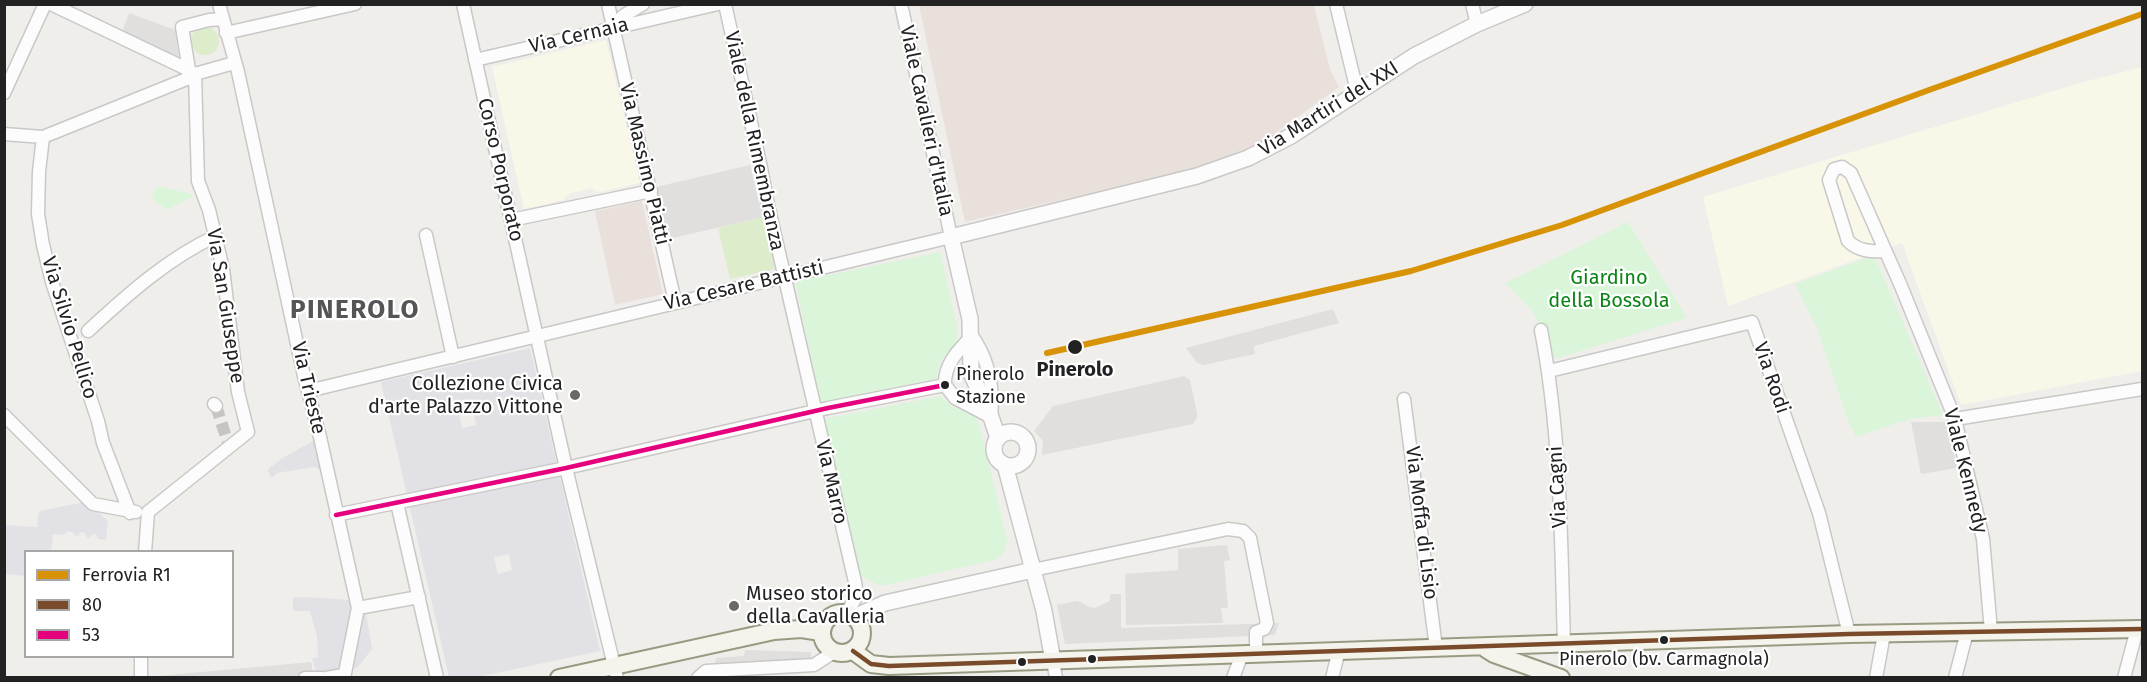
<!DOCTYPE html>
<style>
body{margin:0}
#map{position:relative;width:2147px;height:682px;overflow:hidden;background:#f0eeeb;font-family:"Fira Sans",sans-serif}
canvas{display:block}
.frame{position:absolute;inset:0;border:6px solid #222;pointer-events:none}
.legend{position:absolute;left:24px;top:550px;width:210px;height:108px;box-sizing:border-box;background:#fff;border:2px solid #a7a7a7;margin:0;padding:8px 10px;list-style:none;font-size:18px;color:#222}
.legend li{display:flex;align-items:center;gap:12px;height:30px}
.legend b{width:30px;border:2px solid #a7a7a7}
</style>
<div id="map">
<canvas width="2147" height="682"></canvas>
<div class="frame"></div>
<ul class="legend">
<li><b style="height:8px;background:#d79205"></b>Ferrovia R1</li>
<li><b style="height:8px;background:#7a4b2a"></b>80</li>
<li><b style="height:8px;background:#e5007d"></b>53</li>
</ul>
</div>
<script>
const c = document.querySelector('canvas').getContext('2d');
c.lineJoin = 'round';
function fillPath(path, color) {
  c.fillStyle = color;
  c.fill(path, 'evenodd');
}
function trace(path, color, width, dash) {
  c.strokeStyle = color;
  c.lineWidth = width;
  c.lineCap = dash ? 'butt' : 'round';
  c.setLineDash(dash || []);
  c.stroke(path);
}
function drawText(font, color, halo, rows, align = 'center') {
  c.font = font + ' "Fira Sans",sans-serif';
  c.lineWidth = 4.5;
  c.setLineDash([]);
  c.textBaseline = 'middle';
  c.strokeStyle = halo;
  c.fillStyle = color;
  for (const [text, x, y, turn = 0] of rows) {
    c.save();
    c.translate(x, y);
    c.rotate((+turn || 0) * Math.PI / 180);
    c.textAlign = isNaN(turn) ? turn : align;
    if (halo) c.strokeText(text, 0, 0);
    c.fillText(text, 0, 0);
    c.restore();
  }
}
const education = new Path2D(`
 M 606,40 L 640,183 L 600,192 L 594,191 L 593,188 L 581,191 L 570,193 L 563,200 L 524,209 L 492,67 Z
 M 2142,67 L 2142,371 L 1961,405 L 1902,243 L 1728,306 L 1703,197 L 2080,83 Z`);
const military = new Path2D(`
 M 919,5 L 1314,5 L 1330,69 L 1339,87 L 1261,143 L 1217,161 L 1170,175 L 965,222 Z
 M 642,201 L 663,294 L 615,305 L 595,211 Z`);
const grass = new Path2D(`
 M191 41a14 14 0 1 1 28 0a14 14 0 1 1-28 0Z
 M 763,217 L 775,269 L 730,279 L 718,228 Z`);
const park = new Path2D(`
 M 158,186 L 195,195 L 167,210 L 151,198 Z
 M 1628,222 L 1687,318 L 1555,359 L 1533,312 L 1505,283 Z
 M 940,252 L 958,330 L 957,344 C 943,355 939,361 937,379 L 821,402 L 795,282 Z
 M 1874,255 L 1943,415 L 1910,419 L 1856,437 L 1847,418 L 1816,326 L 1795,284 Z
 M 941,396 L 951,406 L 975,416 L 980,428 L 1007,540 C 1005,549 1004,557 994,560 L 886,585 L 878,585 L 860,575 L 824,419 Z`);
const parking = new Path2D(`
 M 129,13 L 175,30 L 179,60 L 121,34 Z
 M 750,165 L 763,217 L 669,239 L 656,187 Z
 M 1333,309 L 1339,323 L 1254,346 L 1255,354 L 1204,365 L 1197,363 L 1186,348 Z
 M 1184,376 L 1190,380 L 1197,413 L 1197,418 L 1193,424 L 1042,455 L 1043,441 L 1034,431 L 1053,406 Z
 M 1911,422 L 1947,422 L 1957,468 L 1921,474 Z
 M 1227,545 L 1230,560 L 1224,561 L 1228,608 L 1221,608 L 1223,623 L 1126,625 L 1125,574 L 1178,570 L 1178,549 Z
 M 1110,594 L 1121,594 L 1121,628 L 1279,623 L 1275,635 L 1065,644 L 1057,605 L 1078,601 L 1089,607 L 1095,608 L 1110,601 Z
 M 745,650 L 811,652 L 811,661 L 715,663 L 716,658 L 744,656 Z
 M 311,662 L 314,677 L 147,678 L 147,677 Z`);
const plaza = new Path2D(`
 M 530,348 L 600,651 L 478,677 L 449,677 L 381,382 ZM 473,410 L 476,425 L 462,428 L 459,413 ZM 509,554 L 512,570 L 498,574 L 494,557 Z
 M 316,439 L 326,469 L 320,470 L 315,467 L 277,473 L 272,478 L 267,470 L 281,459 Z
 M 86,502 L 108,521 L 106,540 L 98,539 L 96,534 L 93,534 L 89,538 L 87,538 L 85,533 L 81,532 L 77,537 L 72,532 L 68,531 L 64,535 L 53,534 L 51,551 L 26,552 L 25,576 L 5,574 L 4,525 L 37,527 L 39,511 Z
 M 304,597 L 350,600 L 357,613 L 366,613 L 372,649 L 358,667 L 345,672 L 316,671 L 312,658 L 318,657 L 317,636 L 310,611 L 293,611 L 293,598 Z`);
const minorTunnel = new Path2D(`
 M 216,406 L 228,443`);
const minor = new Path2D(`
 M 219,4 L 238,72 L 304,376 L 320,437 L 358,608 L 344,678
 M 463,4 L 566,468 L 617,678
 M 608,4 L 675,302
 M 725,4 L 761,168 L 768,205 L 855,582 C 858,597 855,602 845,613
 M 1336,4 L 1357,91
 M 1472,4 L 1477,24
 M 223,19 L 209,20 L 182,27 L 189,70 L 195,74 L 234,63
 M 613,27 L 623,16 L 643,4
 M 226,33 L 355,4
 M 475,60 L 718,4
 M 4,93 L 45,4
 M 4,134 L 43,137 L 189,78 L 189,70 L 51,4
 M 43,137 L 39,172 L 38,214 L 43,245 L 52,282 L 98,421 L 103,443 L 130,513
 M 511,220 L 651,191
 M 426,235 L 453,357
 M 1885,251 C 1871,252 1858,251 1848,241 L 1829,180 L 1834,169 L 1842,167 L 1851,173 L 1901,286 L 1955,419 L 1983,539 L 1991,631
 M 1541,330 C 1561,434 1561,539 1564,645
 M 88,331 C 127,295 168,258 216,236
 M 972,336 C 989,360 994,388 991,417 L 955,398 L 945,385 C 944,364 958,351 972,336 Z
 M 1549,371 L 1752,322 L 1819,513 L 1849,634
 M 308,391 L 951,237 L 901,4
 M 1404,399 L 1436,648
 M 214,404 L 216,406
 M 4,415 L 93,504 L 136,512
 M 1955,419 L 2142,389
 M 397,503 L 437,678
 M 148,512 L 248,432 L 238,392 L 223,269 L 209,210 L 198,181 L 195,74
 M 336,515 L 566,468 L 828,408 L 945,385
 M 145,552 L 148,512
 M 1033,570 L 1228,529 L 1243,531 L 1250,538 L 1267,623 L 1264,629 L 1256,632 L 1256,653
 M 358,608 L 419,597
 M 1053,661 L 1056,678
 M 141,678 L 141,656
 M 305,678 L 322,678
 M 326,678 L 344,675
 M 698,678 L 706,671 L 814,665 L 834,652
 M 1233,678 L 1242,654
 M 1332,678 L 1339,650
 M 1876,678 L 1884,634
 M 1955,678 L 1967,632
 M 2124,678 L 2137,629`);
const tertiary = new Path2D(`
 M994 449a17 17 0 1 1 34 0a17 17 0 1 1-34 0Z
 M 998,438 L 991,417 L 971,373 L 970,319 L 951,237 L 1197,176 L 1248,158 L 1291,136 L 1414,56 L 1477,24 L 1525,4
 M 1005,465 L 1044,611 L 1053,661
 M 854,617 L 885,603 L 1033,570`);
const secondary = new Path2D(`
 M822 633a20 20 0 1 1 40 0a20 20 0 1 1-40 0Z
 M 1486,649 L 1494,654 L 1561,678
 M 853,651 L 871,664 L 889,666 L 1849,634 L 2142,629
 M 559,678 L 774,631 L 801,629 L 821,632`);
const bus1 = new Path2D(`
 M 853,651 L 871,664 L 889,666 L 1849,634 L 2142,629`);
const bus2 = new Path2D(`
 M 336,515 L 566,468 L 828,408 L 945,385`);
const rail1 = new Path2D(`
 M 1047,353 L 1411,271 L 1562,225 L 1929,90 L 2142,14`);
const markers = [
 [1075,347,8,"#222"],
 [945,385,5,"#222"],
 [575,395,6,"#6a6968"],
 [734,606,6,"#6a6968"],
 [1664,640,5,"#222"],
 [1092,659,5,"#222"],
 [1022,662,5,"#222"]
];
const busNames = [
 ["Pinerolo",956,375],
 ["Stazione",956,398],
 ["Pinerolo (bv. Carmagnola)",1664,660,"center"]
];
const streetNames = [
 ["Via Cernaia",579,36,-13],
 ["Via Martiri del XXI",1329,109,-32],
 ["Viale Cavalieri d'Italia",926,121,78],
 ["Viale della Rimembranza",754,141,78],
 ["Via Massimo Piatti",644,164,77],
 ["Corso Porporato",500,170,77],
 ["Via Cesare Battisti",744,286,-13],
 ["Via San Giuseppe",225,306,81],
 ["Via Silvio Pellico",69,328,73],
 ["Via Rodi",1771,378,71],
 ["Via Trieste",308,388,77],
 ["Viale Kennedy",1965,471,76],
 ["Via Marro",831,482,77],
 ["Via Cagni",1558,487,-93],
 ["Via Moffa di Lisio",1421,523,83]
];
const parkNames = [
 ["Giardino",1609,278],
 ["della Bossola",1609,301]
];
const stopNames = [
 ["Pinerolo",1075,370]
];
const poiNames = [
 ["Collezione Civica",563,384],
 ["d'arte Palazzo Vittone",563,407],
 ["Museo storico",746,594,"left"],
 ["della Cavalleria",746,617,"left"]
];
const districtNames = [
 ["PINEROLO",355,311]
];
fillPath(education, '#f8f7e8');
fillPath(military, '#eae0db');
fillPath(grass, '#ddeccb');
fillPath(park, '#daf5da');
fillPath(parking, '#e0dfde');
fillPath(plaza, '#e2e1e5');
trace(minorTunnel, '#c7c5c3', 12, [12, 6]);
trace(minor, '#c9c8c7', 15);
trace(tertiary, '#c9c8c7', 18);
trace(secondary, '#999a82', 20);
trace(minor, '#fdfcfc', 12);
trace(tertiary, '#fdfcfc', 15);
trace(secondary, '#f4f4ed', 16);
trace(bus1, '#7a4b2a', 4.5);
trace(bus2, '#e5007d', 4.5);
trace(rail1, '#d79205', 6);
for (const [x, y, r, color] of markers) {
  const dot = new Path2D();
  dot.arc(x, y, r, 0, 2 * Math.PI);
  c.fillStyle = color;
  c.fill(dot);
  trace(dot, '#fff', 2);
}
drawText('18px', '#222', '#fff', busNames, 'left');
drawText('20px', '#222', '#fff', streetNames);
drawText('20px', '#0c8416', '#fff', parkNames);
drawText('bold 20px', '#222', '#fff', stopNames);
drawText('20px', '#222', '#fff', poiNames, 'right');
c.letterSpacing = '1.5px';
drawText('bold 26px', '#555', '#fff', districtNames);
c.letterSpacing = '0px';
</script>
